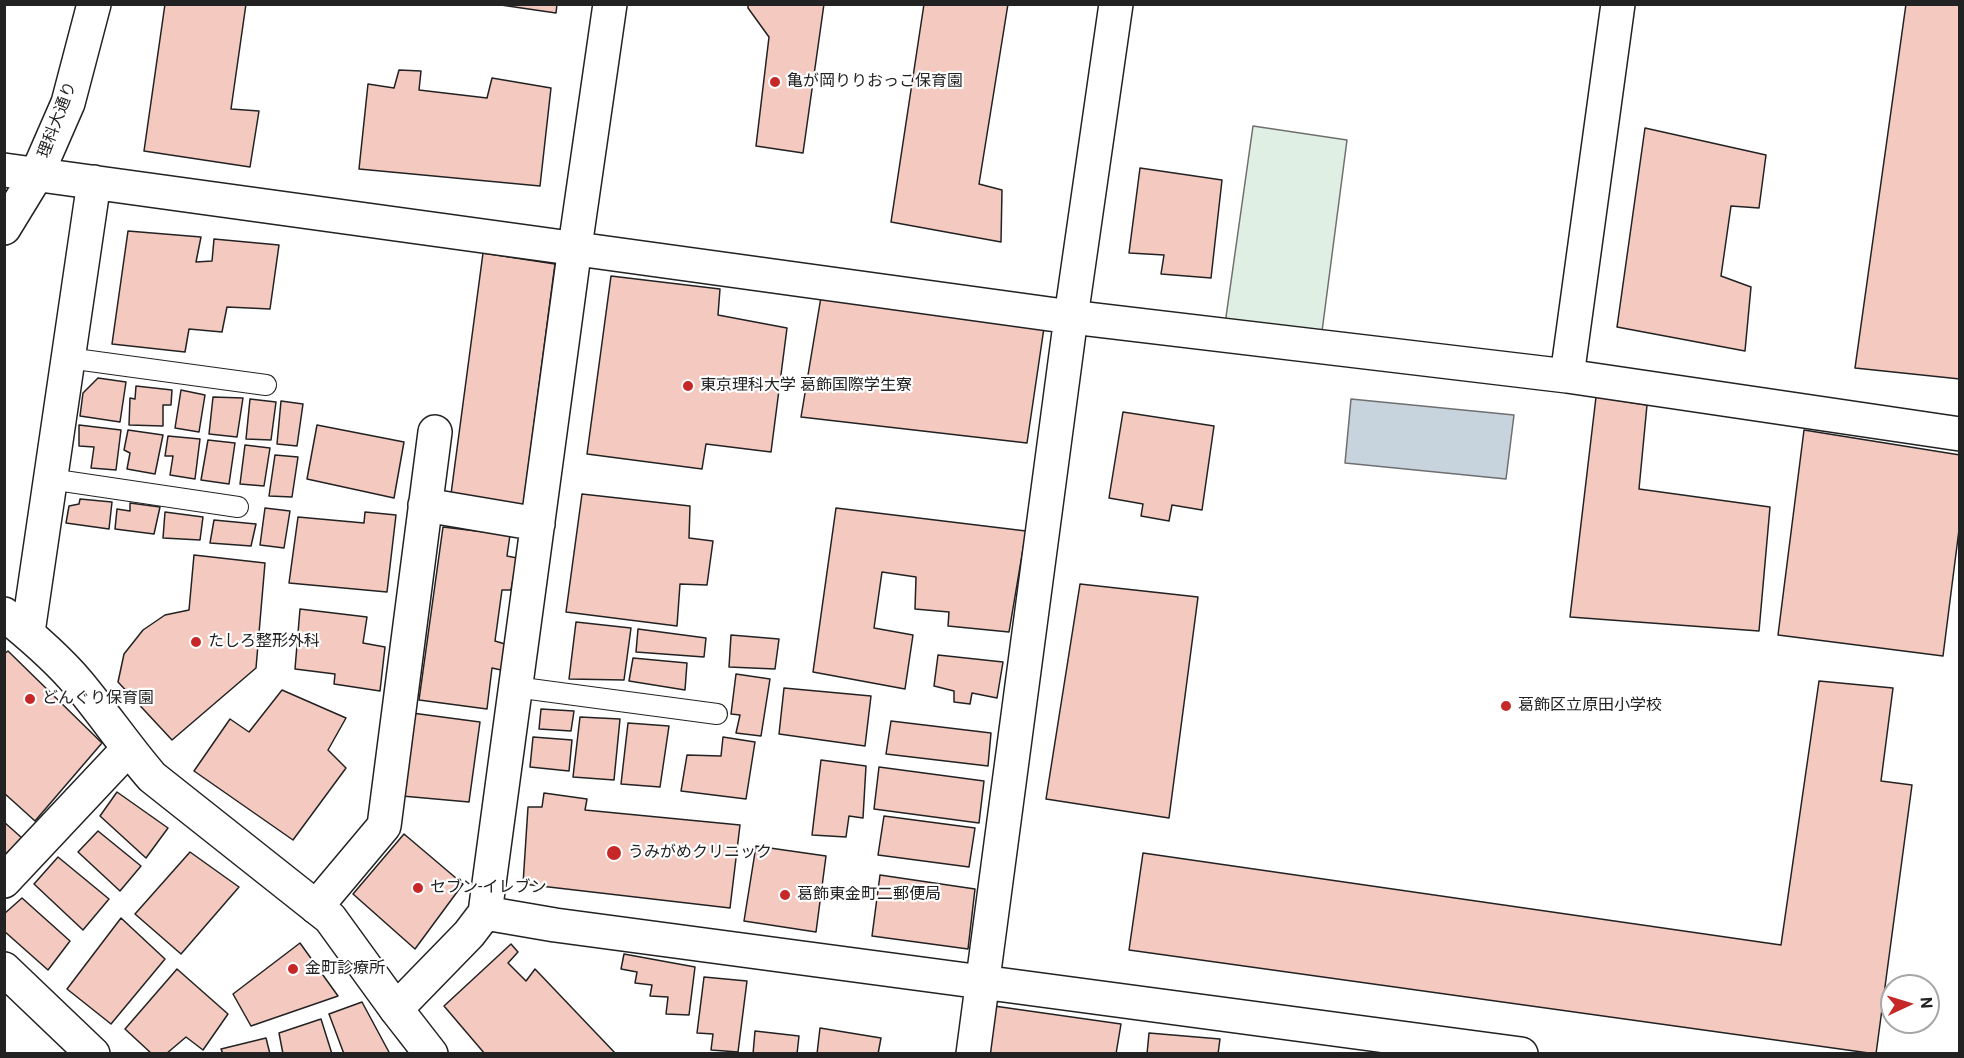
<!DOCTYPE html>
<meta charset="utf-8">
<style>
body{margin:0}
#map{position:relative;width:1964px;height:1058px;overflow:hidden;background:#fff;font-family:Roboto,sans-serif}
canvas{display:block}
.frame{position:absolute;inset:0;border:6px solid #222;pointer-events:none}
.north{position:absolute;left:1880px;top:974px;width:60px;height:60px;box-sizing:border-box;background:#fff;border:2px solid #a7a7a7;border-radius:50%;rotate:86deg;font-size:16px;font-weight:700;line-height:24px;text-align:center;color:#222}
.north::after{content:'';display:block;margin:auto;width:21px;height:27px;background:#c62828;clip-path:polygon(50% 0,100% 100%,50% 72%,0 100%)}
</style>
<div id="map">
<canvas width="1964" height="1058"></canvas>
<div class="frame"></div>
<div class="north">N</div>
</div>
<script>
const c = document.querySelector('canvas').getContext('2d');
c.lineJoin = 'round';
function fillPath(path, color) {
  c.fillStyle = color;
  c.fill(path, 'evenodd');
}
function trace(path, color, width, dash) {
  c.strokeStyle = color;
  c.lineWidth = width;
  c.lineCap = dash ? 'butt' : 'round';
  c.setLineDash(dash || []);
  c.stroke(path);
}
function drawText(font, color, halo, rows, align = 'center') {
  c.font = font + ' Roboto,"Noto Sans JP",sans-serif';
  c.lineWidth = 4.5;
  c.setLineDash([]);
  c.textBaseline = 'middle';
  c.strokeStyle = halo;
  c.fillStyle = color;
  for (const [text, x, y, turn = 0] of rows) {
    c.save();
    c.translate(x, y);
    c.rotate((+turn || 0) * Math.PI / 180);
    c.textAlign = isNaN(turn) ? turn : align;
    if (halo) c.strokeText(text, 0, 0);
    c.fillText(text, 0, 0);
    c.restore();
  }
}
const green = new Path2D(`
 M 1253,126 L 1347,140 L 1321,339 L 1225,324 Z`);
const water = new Path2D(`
 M 1351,399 L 1514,415 L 1506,479 L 1345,463 Z`);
const building = new Path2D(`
 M 165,4 L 246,4 L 231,109 L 259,111 L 250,167 L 144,151 Z
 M 494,4 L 557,4 L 556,13 Z
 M 748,4 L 824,4 L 803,153 L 756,146 L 769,37 L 748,8 Z
 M 924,4 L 1008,4 L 979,184 L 1002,190 L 1001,242 L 891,222 Z
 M 1906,4 L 1960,4 L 1960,379 L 1855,368 Z
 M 399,70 L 421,71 L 419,90 L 487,98 L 492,78 L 551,88 L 540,186 L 359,169 L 368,84 L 394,88 Z
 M 1645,128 L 1766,155 L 1759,208 L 1731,206 L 1721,276 L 1751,287 L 1745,351 L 1617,327 Z
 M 1140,168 L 1222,180 L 1211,278 L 1161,274 L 1164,255 L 1129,253 Z
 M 128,231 L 201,237 L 196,262 L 212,261 L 214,239 L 279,245 L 270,309 L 227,307 L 222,332 L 189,329 L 185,352 L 112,344 Z
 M 483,253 L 555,264 L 523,507 L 451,494 Z
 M 611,276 L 720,289 L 718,315 L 787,328 L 771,452 L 706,444 L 702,469 L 587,454 Z
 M 821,297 L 1045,321 L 1027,443 L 801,417 Z
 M 98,378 L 126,382 L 120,422 L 80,416 L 83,393 Z
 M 136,386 L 172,390 L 171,405 L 163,405 L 163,426 L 129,425 L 130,398 L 135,399 Z
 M 181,390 L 205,395 L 199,432 L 175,428 Z
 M 213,397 L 243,398 L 237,437 L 209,434 Z
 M 1596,397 L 1647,405 L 1639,489 L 1770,507 L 1759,631 L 1570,617 Z
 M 250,399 L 276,402 L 271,440 L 246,439 Z
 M 281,401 L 303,404 L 297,446 L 277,444 Z
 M 1123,412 L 1214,426 L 1202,510 L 1172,505 L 1169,521 L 1141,516 L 1143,504 L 1109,498 Z
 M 79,425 L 121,430 L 116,470 L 91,468 L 94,447 L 79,446 Z
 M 317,425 L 404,442 L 394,498 L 307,479 Z
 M 128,430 L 163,435 L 155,474 L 127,469 L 130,453 L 124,450 Z
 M 1804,430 L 1960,455 L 1960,522 L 1943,656 L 1778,635 Z
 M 168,436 L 200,439 L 195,479 L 170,475 L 173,456 L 165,456 Z
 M 208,440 L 235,443 L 229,484 L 201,480 Z
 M 245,445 L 270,448 L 264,486 L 240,484 Z
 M 275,455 L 298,457 L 292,497 L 269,496 Z
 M 582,494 L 690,506 L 689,538 L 713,541 L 707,585 L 680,584 L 677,626 L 566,612 Z
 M 80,499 L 112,502 L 109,529 L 66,523 L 69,506 L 79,504 Z
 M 130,503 L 160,507 L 154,534 L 115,529 L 117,509 L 130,511 Z
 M 265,508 L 290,511 L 284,548 L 260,545 Z
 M 836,508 L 1026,531 L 1009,632 L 948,626 L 949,612 L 915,609 L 916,577 L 882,572 L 874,628 L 913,635 L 905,689 L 813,672 Z
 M 165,512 L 203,517 L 200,540 L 163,538 Z
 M 365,512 L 396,515 L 387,592 L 289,583 L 298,517 L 364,523 Z
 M 214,520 L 256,524 L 251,546 L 210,543 Z
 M 443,527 L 510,535 L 507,556 L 517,558 L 511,590 L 502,590 L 495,641 L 505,644 L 501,670 L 492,668 L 487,709 L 419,700 Z
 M 194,555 L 265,563 L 256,668 L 172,740 L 118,682 L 124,654 L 143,630 L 165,615 L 189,610 Z
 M 1080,584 L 1198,597 L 1169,818 L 1046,799 Z
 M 300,609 L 367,617 L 363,643 L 385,647 L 380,691 L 334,684 L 335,674 L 295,669 Z
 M 576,622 L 631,628 L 624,680 L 569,679 Z
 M 638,629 L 706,638 L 704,657 L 636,652 Z
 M 731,635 L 779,639 L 775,669 L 729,667 Z
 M 8,651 L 102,743 L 35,821 L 4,793 L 4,654 Z
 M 938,655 L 1003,662 L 997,698 L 972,693 L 970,704 L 954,702 L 954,691 L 934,686 Z
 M 633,658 L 687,663 L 685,690 L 629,681 Z
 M 736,674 L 770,679 L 761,736 L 736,733 L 740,715 L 731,714 Z
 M 1819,681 L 1893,688 L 1881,781 L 1912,785 L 1876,1054 L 1129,950 L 1143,853 L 1781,945 Z
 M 784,688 L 871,696 L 865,746 L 779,734 Z
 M 282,690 L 346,718 L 328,750 L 346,768 L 293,840 L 194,771 L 230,719 L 249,732 Z
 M 541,709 L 574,711 L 571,731 L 539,729 Z
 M 412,713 L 480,722 L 469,802 L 402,796 Z
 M 580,717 L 620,719 L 614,780 L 573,777 Z
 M 891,721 L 991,733 L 988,766 L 886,754 Z
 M 628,723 L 669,726 L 660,787 L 621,784 Z
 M 533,737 L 572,740 L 569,771 L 530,767 Z
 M 723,737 L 755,742 L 746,799 L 681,791 L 687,755 L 721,756 Z
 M 821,760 L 866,766 L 863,818 L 849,816 L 846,837 L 812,835 Z
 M 879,767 L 984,781 L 979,823 L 874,809 Z
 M 117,792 L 168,828 L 146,858 L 100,816 Z
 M 544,793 L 587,799 L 585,810 L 740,825 L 730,908 L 523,884 L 528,807 L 542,807 Z
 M 884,816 L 975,828 L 969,867 L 878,855 Z
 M 4,822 L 22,838 L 4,856 Z
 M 98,831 L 141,866 L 120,891 L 78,852 Z
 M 404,834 L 463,884 L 415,949 L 353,894 Z
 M 756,846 L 826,856 L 816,932 L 744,921 Z
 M 190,852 L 239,887 L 181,954 L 135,914 Z
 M 58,857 L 109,899 L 83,930 L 34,884 Z
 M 880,875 L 975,889 L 968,949 L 872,936 Z
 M 22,898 L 70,941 L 48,970 L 4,931 L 4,914 Z
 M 121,918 L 165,959 L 111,1024 L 67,989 Z
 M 300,943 L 338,996 L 251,1026 L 233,994 Z
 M 511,944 L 518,952 L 508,963 L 526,981 L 535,969 L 616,1054 L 485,1054 L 444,1006 Z
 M 624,954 L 695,967 L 689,1015 L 666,1014 L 668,997 L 650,996 L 652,985 L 635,983 L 637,972 L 621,969 Z
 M 177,969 L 228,1014 L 203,1050 L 186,1037 L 166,1054 L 152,1054 L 125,1029 Z
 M 704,977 L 747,981 L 738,1052 L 711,1050 L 713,1034 L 697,1033 Z
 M 362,1002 L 390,1054 L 344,1054 L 329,1014 Z
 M 994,1006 L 1121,1024 L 1116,1054 L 988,1054 Z
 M 321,1019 L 332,1054 L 283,1054 L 279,1033 Z
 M 820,1028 L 881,1038 L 878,1054 L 817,1054 Z
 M 755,1031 L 799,1036 L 797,1054 L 753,1054 Z
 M 1149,1033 L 1220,1039 L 1218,1054 L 1147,1054 Z
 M 266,1038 L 270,1054 L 223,1054 L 221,1049 Z`);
const service = new Path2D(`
 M 68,358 L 266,385
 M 50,479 L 238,507
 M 515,687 L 717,714`);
const minor = new Path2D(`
 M 4,170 L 1071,317 L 1567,376 L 1960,434
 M 1567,376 L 1618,4
 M 425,505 L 538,524
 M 28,632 L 94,182
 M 4,881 L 128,749
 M 316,907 L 384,826 L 435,432
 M 485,913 L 555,925 L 1521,1054
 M 4,969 L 93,1054
 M 396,1009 L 469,934 L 485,913 L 575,247 L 610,4
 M 973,1054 L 1071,317 L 1116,4`);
const tertiary = new Path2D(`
 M 4,228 L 37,174 L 68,103 L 94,4
 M 4,614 C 30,635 57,658 78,683 C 104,714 126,747 152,777 L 330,918 L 396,1009 L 431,1054`);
const markers = [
 [775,82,6,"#c62828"],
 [688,386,6,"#c62828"],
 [196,642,6,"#c62828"],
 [30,699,6,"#c62828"],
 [1506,706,6,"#c62828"],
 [614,853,8,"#c62828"],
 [418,888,6,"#c62828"],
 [785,895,6,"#c62828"],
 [293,969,6,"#c62828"]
];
const poiNames = [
 ["亀が岡りりおっこ保育園",787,82],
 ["東京理科大学 葛飾国際学生寮",700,386],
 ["たしろ整形外科",208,642],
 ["どんぐり保育園",42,699],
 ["葛飾区立原田小学校",1518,706],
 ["うみがめクリニック",628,853],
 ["セブン-イレブン",430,888],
 ["葛飾東金町二郵便局",797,895],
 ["金町診療所",305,969]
];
const streetNames = [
 ["理科大通り",58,120,-69]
];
fillPath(green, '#e0efe3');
trace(green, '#6f6f6f', 1.5);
fillPath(water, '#c7d3dd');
trace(water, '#6f6f6f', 1.5);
fillPath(building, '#f3c9c0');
trace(building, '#222', 1.5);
trace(service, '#222', 22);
trace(minor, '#222', 36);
trace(tertiary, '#222', 36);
trace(service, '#fff', 20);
trace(minor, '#fff', 33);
trace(tertiary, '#fff', 33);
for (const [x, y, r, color] of markers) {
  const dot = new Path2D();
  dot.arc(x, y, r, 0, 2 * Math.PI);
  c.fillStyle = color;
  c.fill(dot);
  trace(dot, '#fff', 2);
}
drawText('16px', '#222', '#fff', poiNames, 'left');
drawText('16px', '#222', '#fff', streetNames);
</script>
